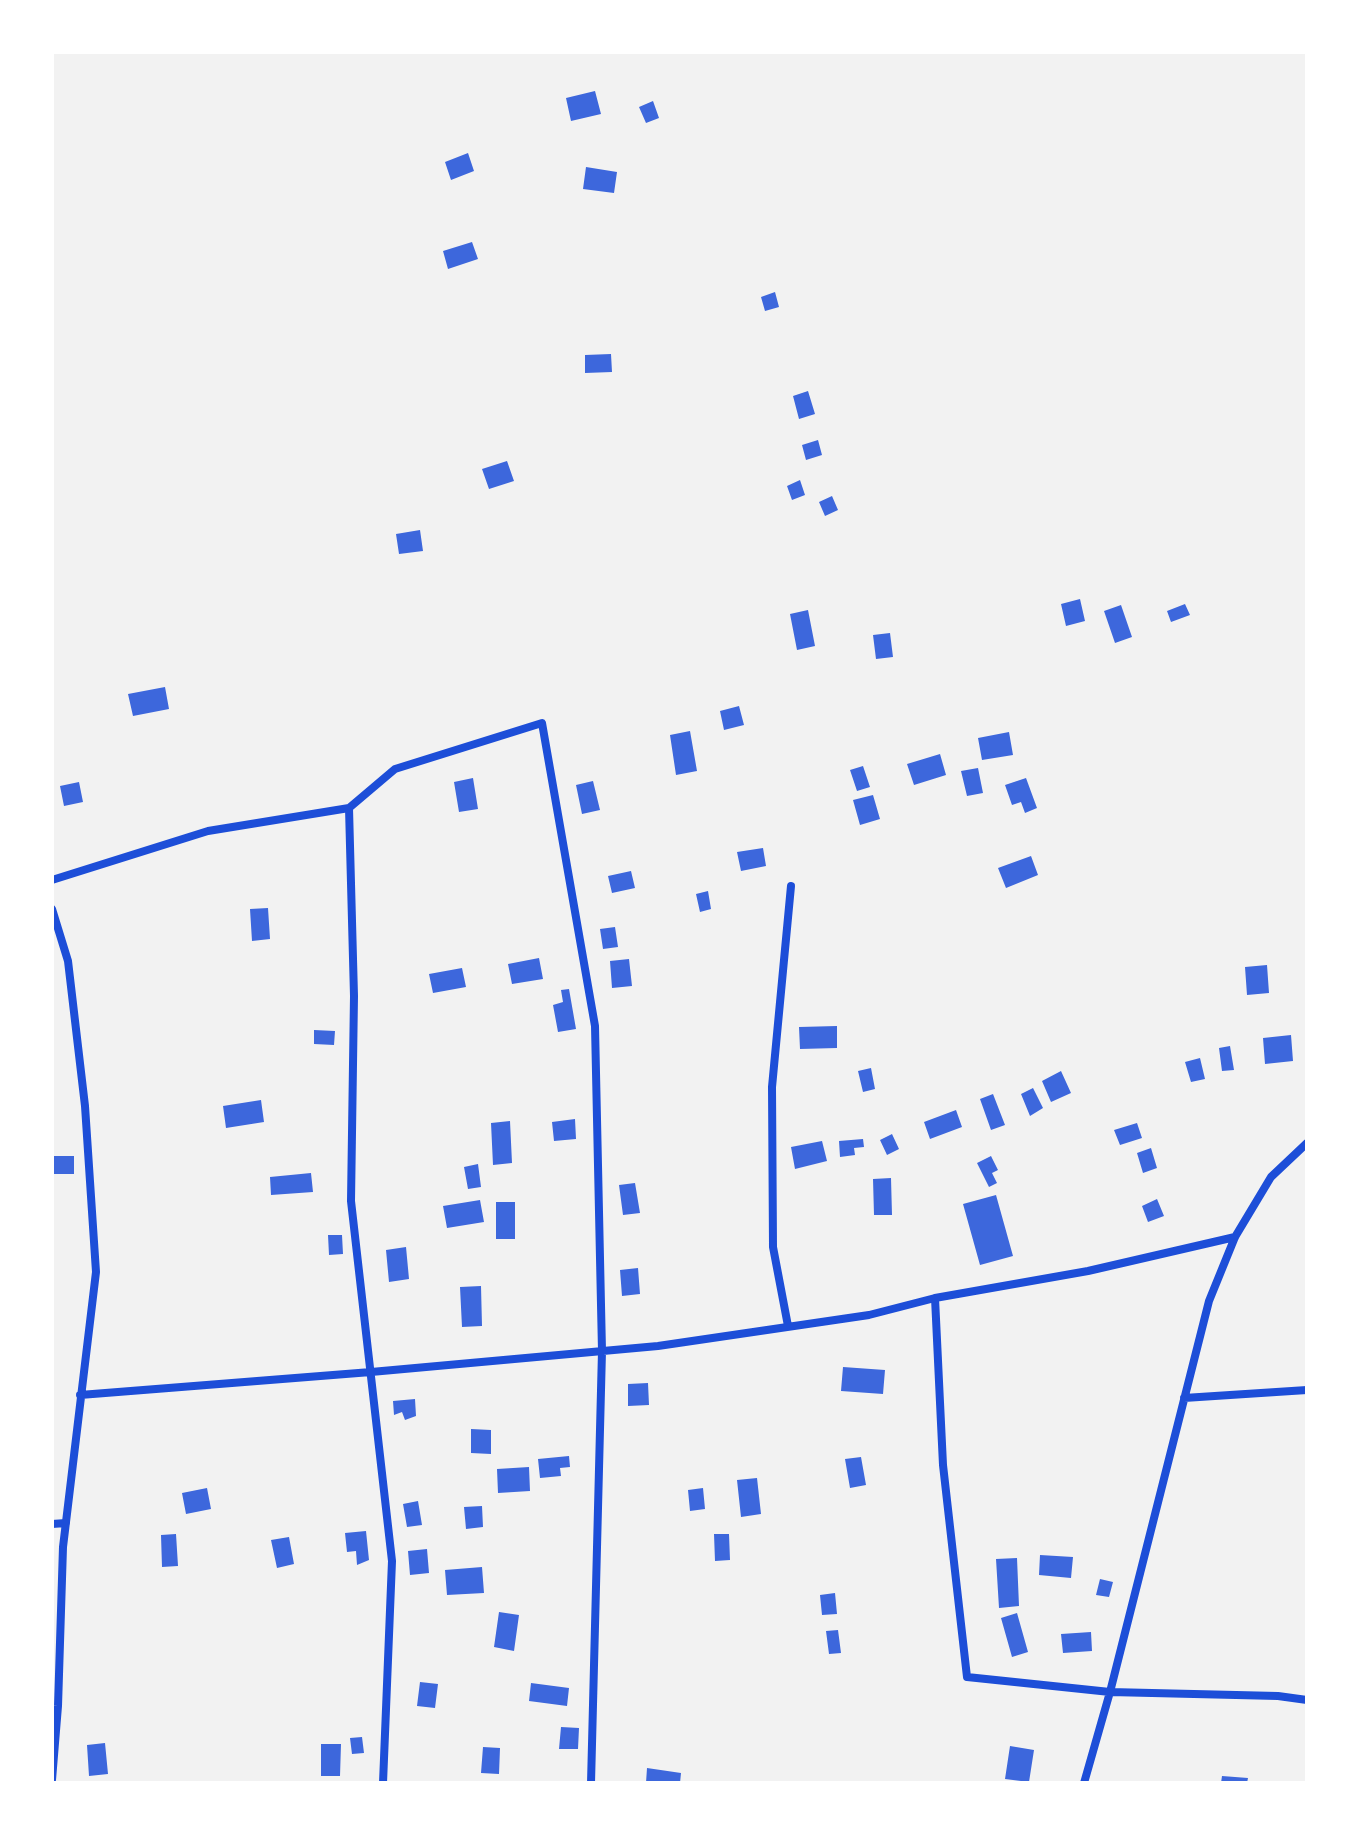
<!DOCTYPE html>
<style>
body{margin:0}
#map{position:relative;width:1359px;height:1835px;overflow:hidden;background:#f2f2f2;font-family:Roboto,sans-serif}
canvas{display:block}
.frame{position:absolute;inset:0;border:54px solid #fff;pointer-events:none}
</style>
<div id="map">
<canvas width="1359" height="1835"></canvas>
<div class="frame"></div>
</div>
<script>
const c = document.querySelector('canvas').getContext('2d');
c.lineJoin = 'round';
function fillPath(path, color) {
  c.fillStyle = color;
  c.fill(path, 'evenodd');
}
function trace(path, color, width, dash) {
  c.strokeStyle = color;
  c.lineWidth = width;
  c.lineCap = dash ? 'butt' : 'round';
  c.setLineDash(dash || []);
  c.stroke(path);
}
const building = new Path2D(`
 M 595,91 L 601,114 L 571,121 L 566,98 Z
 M 653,101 L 659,118 L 646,123 L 639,107 Z
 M 468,153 L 474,171 L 451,180 L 445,162 Z
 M 586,167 L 617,172 L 614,193 L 583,189 Z
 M 472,242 L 478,259 L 448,269 L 443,251 Z
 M 775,292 L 779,307 L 765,311 L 761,297 Z
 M 611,354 L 612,372 L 585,373 L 585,355 Z
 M 808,391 L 815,414 L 799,419 L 793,396 Z
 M 818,440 L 822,455 L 806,460 L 802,445 Z
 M 507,461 L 514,481 L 489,489 L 482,469 Z
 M 800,480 L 805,495 L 792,500 L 787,486 Z
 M 832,496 L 838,510 L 825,516 L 819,502 Z
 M 420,530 L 423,551 L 399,554 L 396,534 Z
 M 1080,599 L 1085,621 L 1066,626 L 1061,604 Z
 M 1185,604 L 1190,615 L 1171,622 L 1167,611 Z
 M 1121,605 L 1132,637 L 1115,643 L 1104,611 Z
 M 808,610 L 815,646 L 797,650 L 790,614 Z
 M 890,633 L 893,657 L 876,659 L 873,635 Z
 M 165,687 L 169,709 L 133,716 L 128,694 Z
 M 739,706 L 744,725 L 724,730 L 720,711 Z
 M 690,731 L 697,771 L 676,775 L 670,735 Z
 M 1009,732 L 1013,755 L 982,760 L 978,738 Z
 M 940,754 L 946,775 L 914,785 L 907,764 Z
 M 863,766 L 870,787 L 857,791 L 850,770 Z
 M 978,768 L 983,793 L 967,796 L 961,771 Z
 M 473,778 L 478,809 L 459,812 L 454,782 Z
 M 1026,778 L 1037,808 L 1025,813 L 1021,802 L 1012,805 L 1005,785 Z
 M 593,781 L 600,810 L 582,814 L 576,785 Z
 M 79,782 L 83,802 L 64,806 L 60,786 Z
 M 873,795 L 880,819 L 860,825 L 853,800 Z
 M 763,848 L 766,866 L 741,871 L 737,852 Z
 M 1031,856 L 1038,875 L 1006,888 L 998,868 Z
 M 631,871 L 635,888 L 612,893 L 608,876 Z
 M 708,891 L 711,909 L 700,912 L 696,894 Z
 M 268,908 L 270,939 L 252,941 L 250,909 Z
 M 615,927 L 618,947 L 603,949 L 600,929 Z
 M 539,958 L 543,979 L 512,984 L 508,964 Z
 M 629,959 L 632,986 L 612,988 L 610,961 Z
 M 1267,965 L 1269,993 L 1247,995 L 1245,967 Z
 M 462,968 L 466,987 L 433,993 L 429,974 Z
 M 569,989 L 576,1029 L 558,1032 L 553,1005 L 563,1002 L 561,990 Z
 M 837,1026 L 837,1048 L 800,1049 L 799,1027 Z
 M 314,1030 L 335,1031 L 334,1045 L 314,1044 Z
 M 1291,1035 L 1293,1061 L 1265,1064 L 1263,1038 Z
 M 1230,1046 L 1234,1070 L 1222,1071 L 1219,1048 Z
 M 1200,1058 L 1205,1079 L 1191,1082 L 1185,1062 Z
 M 871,1068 L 875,1089 L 863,1092 L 858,1071 Z
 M 1061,1071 L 1071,1093 L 1051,1102 L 1042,1081 Z
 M 1033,1088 L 1043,1108 L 1030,1116 L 1021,1094 Z
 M 993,1094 L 1005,1125 L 991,1130 L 980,1099 Z
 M 261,1100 L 264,1122 L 226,1128 L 223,1106 Z
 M 956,1110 L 962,1127 L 930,1139 L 924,1122 Z
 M 575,1119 L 576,1139 L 554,1141 L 552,1122 Z
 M 510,1121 L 512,1163 L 493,1165 L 491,1123 Z
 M 1137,1123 L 1142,1138 L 1120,1145 L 1114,1130 Z
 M 892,1134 L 899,1149 L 887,1155 L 880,1140 Z
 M 863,1139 L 864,1147 L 854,1148 L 855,1155 L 840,1157 L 839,1141 Z
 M 822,1141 L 827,1161 L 795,1169 L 791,1147 Z
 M 1151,1148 L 1157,1168 L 1143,1173 L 1137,1153 Z
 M 53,1156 L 74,1156 L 74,1174 L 53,1174 Z
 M 991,1156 L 998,1170 L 992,1173 L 997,1183 L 989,1187 L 977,1163 Z
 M 478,1164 L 481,1187 L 468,1189 L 464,1167 Z
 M 311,1173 L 313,1192 L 271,1195 L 270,1177 Z
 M 891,1178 L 892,1215 L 874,1215 L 873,1179 Z
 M 635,1183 L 640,1213 L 623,1215 L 619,1185 Z
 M 996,1195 L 1013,1256 L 980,1265 L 963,1204 Z
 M 1157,1199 L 1164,1216 L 1148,1222 L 1142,1206 Z
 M 480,1200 L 484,1222 L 447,1228 L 443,1206 Z
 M 496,1202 L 515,1202 L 515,1239 L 496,1239 Z
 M 328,1235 L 342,1235 L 343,1254 L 329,1255 Z
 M 406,1247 L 409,1279 L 389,1282 L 386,1250 Z
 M 638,1268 L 640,1294 L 622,1296 L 620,1270 Z
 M 481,1286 L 482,1326 L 462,1327 L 460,1287 Z
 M 843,1367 L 885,1370 L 883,1394 L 841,1391 Z
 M 648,1383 L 649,1405 L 628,1406 L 628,1384 Z
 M 415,1399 L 416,1416 L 405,1420 L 402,1412 L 394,1415 L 393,1401 Z
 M 471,1429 L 491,1430 L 491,1454 L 471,1453 Z
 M 569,1456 L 570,1467 L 560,1468 L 561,1476 L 540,1478 L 538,1459 Z
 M 861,1457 L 866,1485 L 850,1488 L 845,1459 Z
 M 529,1467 L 530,1491 L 498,1493 L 497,1469 Z
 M 757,1478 L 761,1514 L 741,1517 L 737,1480 Z
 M 207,1488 L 211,1509 L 186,1514 L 182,1493 Z
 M 703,1488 L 705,1509 L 690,1511 L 688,1490 Z
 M 418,1501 L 422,1525 L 407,1527 L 403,1504 Z
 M 482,1506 L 483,1527 L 466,1529 L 464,1507 Z
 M 366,1531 L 369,1560 L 357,1565 L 356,1551 L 347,1552 L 345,1533 Z
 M 176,1534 L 178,1566 L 162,1567 L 161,1535 Z
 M 714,1534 L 729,1534 L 730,1560 L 715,1561 Z
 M 289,1537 L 294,1564 L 277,1568 L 271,1540 Z
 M 427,1549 L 429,1573 L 410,1575 L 408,1551 Z
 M 1040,1555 L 1073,1557 L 1071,1578 L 1039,1575 Z
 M 1017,1558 L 1019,1606 L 999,1608 L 996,1559 Z
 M 482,1567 L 484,1593 L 447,1595 L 445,1570 Z
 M 1100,1579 L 1113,1582 L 1109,1597 L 1096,1595 Z
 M 835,1593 L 837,1614 L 822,1615 L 820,1595 Z
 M 499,1612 L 519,1615 L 514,1651 L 494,1647 Z
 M 1017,1613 L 1028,1652 L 1012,1657 L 1001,1618 Z
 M 838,1630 L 841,1653 L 829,1654 L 826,1631 Z
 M 1091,1632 L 1092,1651 L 1063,1653 L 1061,1634 Z
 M 420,1682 L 438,1684 L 435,1708 L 417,1706 Z
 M 531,1683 L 569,1688 L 567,1706 L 529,1701 Z
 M 561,1727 L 579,1728 L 578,1749 L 559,1749 Z
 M 362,1737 L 364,1753 L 352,1754 L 350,1738 Z
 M 105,1743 L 108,1774 L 89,1776 L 87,1745 Z
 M 321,1744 L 341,1744 L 340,1776 L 321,1776 Z
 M 1010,1746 L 1034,1750 L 1029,1782 L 1005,1779 Z
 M 483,1747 L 500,1748 L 499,1774 L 481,1773 Z
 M 647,1768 L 681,1773 L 680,1783 L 646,1783 Z
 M 1222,1776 L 1248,1778 L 1247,1783 L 1221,1783 Z`);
const minor = new Path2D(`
 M 349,808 L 354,996 L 351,1201 L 392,1561 L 383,1783
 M 52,880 L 208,831 L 349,808 L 395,769 L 542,723 L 595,1026 L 602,1351 L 591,1783
 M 52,909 L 68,961 L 85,1106 L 96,1272 L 63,1547 L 58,1706 L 52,1780
 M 935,1298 L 943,1465 L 967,1677 L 1110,1692 L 1278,1696 L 1307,1700
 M 788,1326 L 773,1247 L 772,1087 L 791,886
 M 80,1395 L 371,1372 L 658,1346 L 869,1315 L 935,1298 L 1088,1271 L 1235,1237
 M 1184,1398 L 1307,1390
 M 52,1524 L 66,1523
 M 1084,1783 L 1110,1692 L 1209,1301 L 1235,1237 L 1271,1177 L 1307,1143`);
fillPath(building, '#3d67dc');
trace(minor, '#1d4ed8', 8);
</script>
